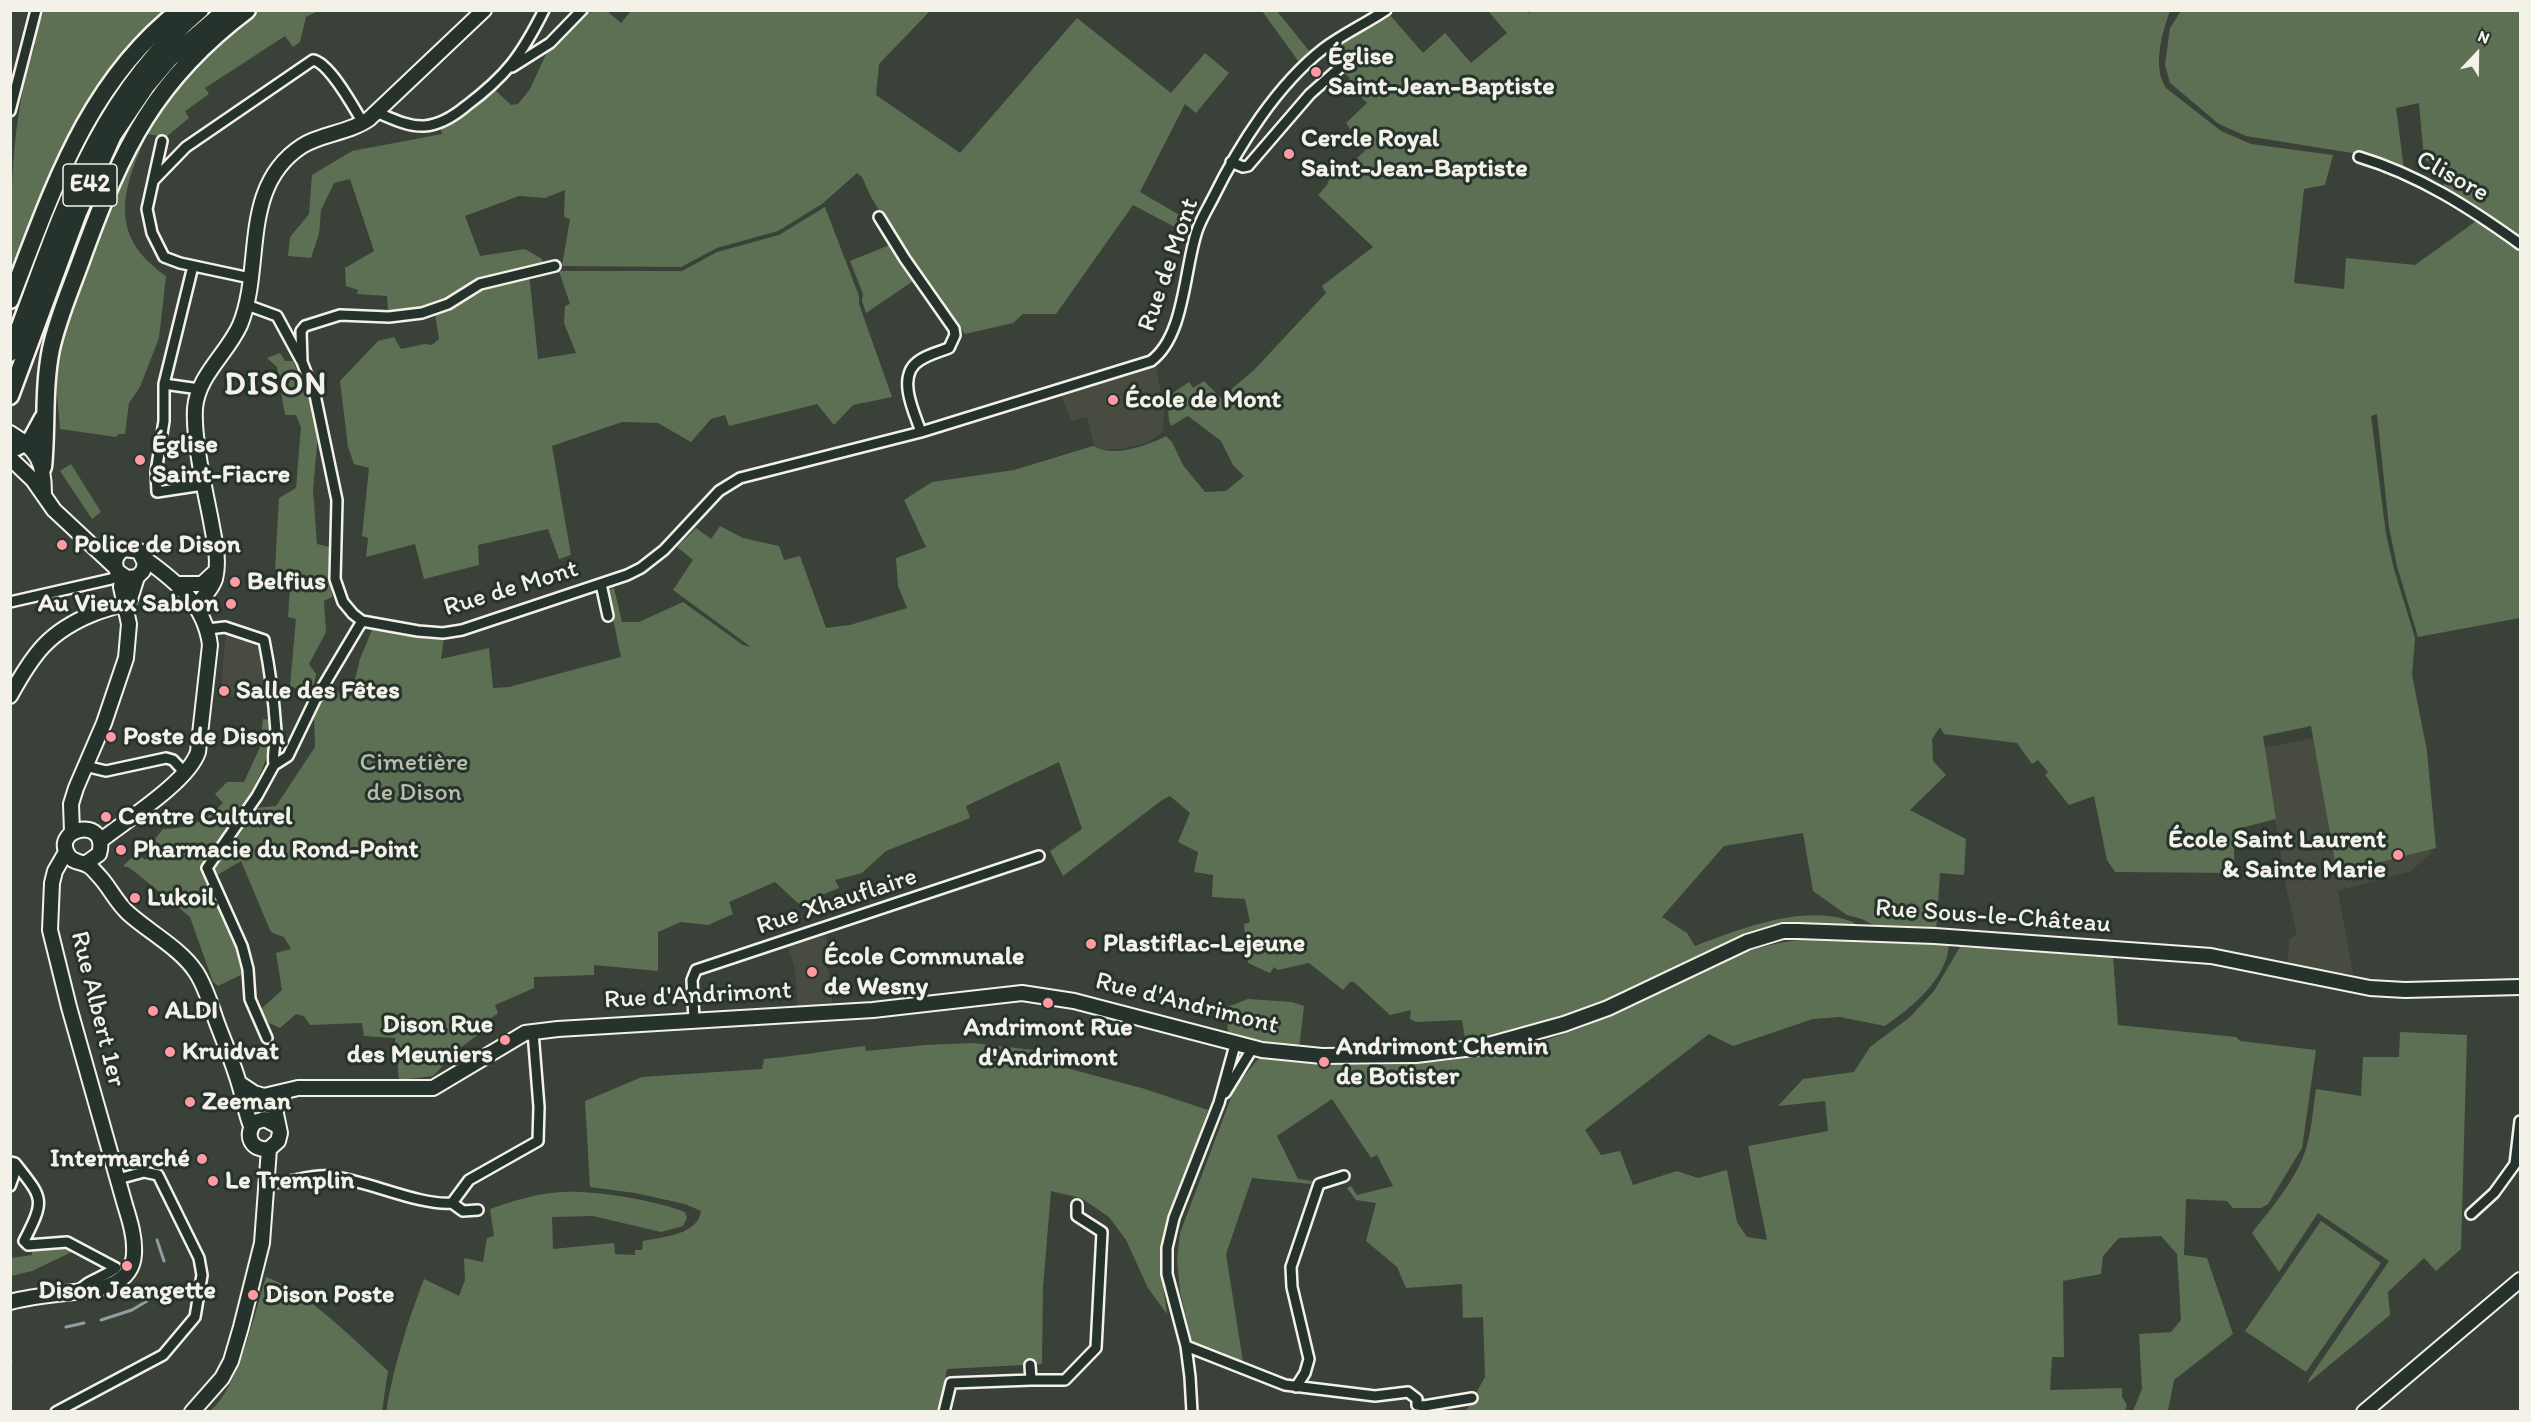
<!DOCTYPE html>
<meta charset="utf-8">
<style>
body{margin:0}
#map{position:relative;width:2531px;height:1422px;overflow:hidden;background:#3a4138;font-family:Itim,sans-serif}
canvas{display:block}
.frame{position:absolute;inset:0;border:12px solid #f4f1e8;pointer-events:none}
.north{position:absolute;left:2447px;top:24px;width:60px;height:60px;-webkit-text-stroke:4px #26332d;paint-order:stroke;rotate:22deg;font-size:16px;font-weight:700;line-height:24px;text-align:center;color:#f4f1e8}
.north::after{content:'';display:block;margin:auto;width:21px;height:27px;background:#f4f1e8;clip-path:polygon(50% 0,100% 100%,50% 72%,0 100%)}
</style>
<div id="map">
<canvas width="2531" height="1422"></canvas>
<div class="frame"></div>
<div class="north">N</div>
</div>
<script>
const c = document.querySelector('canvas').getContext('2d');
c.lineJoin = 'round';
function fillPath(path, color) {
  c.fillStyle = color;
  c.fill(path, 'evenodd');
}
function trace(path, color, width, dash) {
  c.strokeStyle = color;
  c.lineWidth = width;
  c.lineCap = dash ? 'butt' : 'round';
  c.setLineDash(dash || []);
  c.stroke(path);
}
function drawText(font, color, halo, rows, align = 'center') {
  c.font = font + ' Itim,sans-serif';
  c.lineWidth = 6;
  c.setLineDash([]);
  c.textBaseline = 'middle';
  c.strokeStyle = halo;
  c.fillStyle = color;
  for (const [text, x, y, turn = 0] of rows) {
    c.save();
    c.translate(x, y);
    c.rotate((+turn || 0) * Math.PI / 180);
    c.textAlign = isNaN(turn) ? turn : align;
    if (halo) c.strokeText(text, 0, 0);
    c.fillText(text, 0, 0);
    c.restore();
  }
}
const built = new Path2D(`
 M 1155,364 L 1164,407 L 1163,432 L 1147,443 L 1120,449 L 1095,449 L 1087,417 L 1071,421 L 1061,394 Z
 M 226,632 L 261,641 L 268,694 L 258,698 L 220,696 Z
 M 2314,738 L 2335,863 L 2430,840 L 2431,853 L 2411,871 L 2338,891 L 2353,974 L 2321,970 L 2288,962 L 2289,940 L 2297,934 L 2287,892 L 2263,748 Z
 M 825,934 L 833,962 L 826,964 L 832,982 L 832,1008 L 798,1010 L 795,970 L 788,946 Z`);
const green = new Path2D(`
 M 632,10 L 930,11 L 879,64 L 876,95 L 960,153 L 1077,18 L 1171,93 L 1205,53 L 1229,73 L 1196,113 L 1185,104 L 1140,192 L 1193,223 L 1190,235 L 1133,205 L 1056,314 L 1023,314 L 1013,323 L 965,334 L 912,263 L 871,197 L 862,177 L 857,173 L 822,204 L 778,231 L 717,248 L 681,267 L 562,266 L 570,219 L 564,217 L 565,190 L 545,198 L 519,196 L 465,216 L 480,256 L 525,249 L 542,259 L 543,264 L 481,279 L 452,298 L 421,309 L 388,311 L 387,296 L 357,294 L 358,290 L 346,286 L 345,268 L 374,251 L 350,179 L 334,183 L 321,210 L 319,234 L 311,258 L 288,256 L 290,237 L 309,214 L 312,175 L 352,151 L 442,134 L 440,126 L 457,118 L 494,89 L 511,105 L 518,104 L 530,89 L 546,54 L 584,13 L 607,11 L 621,23 Z
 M 1532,10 L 2170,11 C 2162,33 2152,67 2166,88 L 2221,131 L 2251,144 L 2333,155 L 2325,185 L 2304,189 L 2294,283 L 2344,289 L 2346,258 L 2415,265 L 2479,219 L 2520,248 L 2520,618 L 2418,637 L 2397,566 L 2389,527 L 2377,414 L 2371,416 L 2386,534 L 2394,569 L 2415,638 L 2412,675 L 2427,751 L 2436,848 L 2337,873 L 2311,726 L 2263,736 L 2276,819 L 2233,830 L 2235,873 L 2115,872 L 2107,860 L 2094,796 L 2069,805 L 2045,775 L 2048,772 L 2038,760 L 2032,764 L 2017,743 L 1944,734 L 1940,727 L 1932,739 L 1933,761 L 1946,775 L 1910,810 L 1966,839 L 1964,875 L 1940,873 L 1936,932 L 1881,929 L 1862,919 L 1847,915 L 1813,891 L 1803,833 L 1724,846 L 1662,917 L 1687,933 L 1695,946 C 1740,929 1807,902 1855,923 L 1852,928 L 1772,928 L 1713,950 L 1576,1016 L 1466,1044 L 1462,1020 L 1416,1022 L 1410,1019 L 1411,1010 L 1390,1015 L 1354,982 L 1350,982 L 1343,990 L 1309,963 L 1278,970 L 1274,967 L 1270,973 L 1248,963 L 1244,924 L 1250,922 L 1245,899 L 1212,897 L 1213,875 L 1194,872 L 1198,852 L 1178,842 L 1190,813 L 1170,796 L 1162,800 L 1063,876 L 1050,851 L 1082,829 L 1059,762 L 966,806 L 970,818 L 886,851 L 862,873 L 835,880 L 839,888 L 799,904 L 775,882 L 729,902 L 733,914 L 708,925 L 681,922 L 658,932 L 658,971 L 594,965 L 594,975 L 534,977 L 534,988 L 495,1005 L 498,1013 L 482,1025 L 484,1030 L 459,1049 L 433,1076 L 399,1080 L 395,1038 L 364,1036 L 362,1023 L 310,1025 L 304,1016 L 296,1014 L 280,1028 L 269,1023 L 260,1010 L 282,990 L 276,953 L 291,949 L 284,937 L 273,933 L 270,930 L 241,861 L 214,877 L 210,872 L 230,849 L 256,808 L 276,806 L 315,747 L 314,715 L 330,682 L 342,697 L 351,696 L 360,659 L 372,630 L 444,638 L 441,659 L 489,648 L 493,688 L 509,687 L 621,657 L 607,590 L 614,588 L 622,622 L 639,622 L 683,602 L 743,645 L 751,647 L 673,590 L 693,560 L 677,547 L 696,528 L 711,539 L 720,526 L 743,538 L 779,546 L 784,560 L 800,556 L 826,628 L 850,625 L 907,608 L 898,586 L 896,558 L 926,547 L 904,500 L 932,482 L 1014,470 L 1093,446 C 1113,458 1147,446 1166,436 L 1172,442 L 1183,465 L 1205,492 L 1226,491 L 1244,476 L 1233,465 L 1221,441 L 1188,416 L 1171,426 L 1169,421 L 1167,397 L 1189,382 L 1193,388 L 1204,381 L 1221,398 L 1254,370 L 1326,293 L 1322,286 L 1373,247 L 1318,195 L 1327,185 L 1334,169 L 1343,170 L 1365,151 L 1346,123 L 1367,103 L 1346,82 L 1350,78 L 1339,68 L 1345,61 L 1337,48 L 1389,14 L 1423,53 L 1445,33 L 1471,63 L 1507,33 L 1488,11 L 1526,11 L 1529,13 Z
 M 44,11 L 171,11 C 155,25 138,39 124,54 C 65,119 40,205 11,284 C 11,203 9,123 35,45 L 31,43 Z
 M 254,11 L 318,11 L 306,17 L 300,42 L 293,47 L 285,36 L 205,88 L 209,94 L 185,111 L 189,118 L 166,137 L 147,134 C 122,190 107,235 166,276 L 159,338 L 140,387 L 129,403 L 125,434 L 119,434 L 116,437 L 60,429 L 55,372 L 62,336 L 126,168 L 158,110 L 184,78 L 215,43 Z
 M 1262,11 L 1277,11 L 1310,52 L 1299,62 Z
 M 2181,11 L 2520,11 L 2520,241 L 2474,205 L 2442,188 L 2449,173 L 2424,159 L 2419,103 L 2396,108 L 2404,169 L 2365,155 L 2246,136 L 2219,124 L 2170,83 L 2165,65 L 2170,28 Z
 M 825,207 L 859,296 L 859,304 L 892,397 L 853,405 L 834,425 L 817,404 L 729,426 L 725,415 L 711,419 L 691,442 L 658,423 L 622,422 L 552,446 L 571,555 L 559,559 L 548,529 L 478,545 L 479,565 L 424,579 L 415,544 L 366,557 L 368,538 L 362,536 L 369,468 L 354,464 L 348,447 L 340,381 L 378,341 L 394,337 L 401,349 L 425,344 L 432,345 L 439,339 L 435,313 L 460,302 L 484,287 L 529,273 L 538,359 L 576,353 L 564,323 L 565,306 L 570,304 L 559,271 L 682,271 L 717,252 L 779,235 Z
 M 892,244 L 916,279 L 866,313 L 862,301 L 863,294 L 850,261 Z
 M 280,353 L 285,361 L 293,361 L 313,407 L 318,434 L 313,490 L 317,544 L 330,547 L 332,597 L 324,601 L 326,632 L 309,664 L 316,674 L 312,695 L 290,686 L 296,619 L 288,617 L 291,573 L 275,569 L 279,498 L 296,488 L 301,427 L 296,415 L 285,415 L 277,367 L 267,358 Z
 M 71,464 L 101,512 L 92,519 L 60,471 Z
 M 263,719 L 273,720 C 272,775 232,823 201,867 L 231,925 L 247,972 L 218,986 L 213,982 L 190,917 L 130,868 L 123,866 L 137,853 L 145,860 L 157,849 L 152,843 L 163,829 C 191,828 203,822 223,803 L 215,794 L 227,782 L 244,782 L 260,747 Z
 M 1825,937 L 1833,940 L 1904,941 L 1949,945 C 1946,980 1912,1007 1885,1026 L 1840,1017 L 1813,1019 L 1733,1046 L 1709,1034 L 1585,1130 L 1601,1155 L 1620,1151 L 1633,1185 L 1677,1171 L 1698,1178 L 1727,1170 L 1737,1222 L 1747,1237 L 1767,1240 L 1748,1146 L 1828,1131 L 1825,1101 L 1778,1106 L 1803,1079 L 1854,1072 L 1870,1047 L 1910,1017 L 1934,991 L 1960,947 L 2113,956 L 2118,1025 L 2236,1037 L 2240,1041 L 2316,1050 L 2302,1148 L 2268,1204 L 2261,1208 L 2233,1208 L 2227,1201 L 2186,1199 L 2184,1255 L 2207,1258 L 2233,1334 L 2174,1380 L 2168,1411 L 2133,1411 L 2142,1389 L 2139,1334 L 2171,1332 L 2181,1320 L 2177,1254 L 2161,1236 L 2119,1238 L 2103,1256 L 2101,1274 L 2063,1281 L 2064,1357 L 2052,1357 L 2050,1390 L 2122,1388 L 2122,1397 L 2127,1405 L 2125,1411 L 1466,1411 L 1485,1377 L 1483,1317 L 1463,1318 L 1462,1284 L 1406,1288 L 1397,1267 L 1366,1241 L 1376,1203 L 1356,1200 L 1347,1188 L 1351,1186 L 1357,1195 L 1393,1186 L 1377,1155 L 1371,1158 L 1332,1099 L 1277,1136 L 1298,1179 L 1312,1181 L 1311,1184 L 1252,1178 L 1226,1254 L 1243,1362 L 1192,1342 L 1180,1292 L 1177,1259 L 1180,1233 L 1235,1087 L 1259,1058 L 1264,1056 C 1364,1074 1475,1065 1570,1032 C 1632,1010 1686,970 1749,951 C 1774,943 1799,939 1825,937 Z
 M 1248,999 L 1292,1002 L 1304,1006 L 1299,1048 L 1264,1045 L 1265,1041 L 1253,1039 L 1253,1044 L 1228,1037 L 1227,1007 Z
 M 2400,1032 L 2467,1035 L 2461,1249 L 2436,1271 L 2424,1258 L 2388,1292 L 2390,1315 L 2308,1383 L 2309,1379 L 2389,1261 L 2318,1213 L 2279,1272 L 2252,1233 C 2272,1207 2298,1178 2307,1145 C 2312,1128 2313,1108 2316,1089 L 2361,1096 L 2363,1057 L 2399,1057 Z
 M 973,1043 L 1050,1052 L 1048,1063 L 1145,1089 L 1208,1110 L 1164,1236 L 1160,1262 L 1167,1314 L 1148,1288 L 1126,1240 L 1109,1217 L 1081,1198 L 1051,1191 L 1043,1287 L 1042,1364 L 947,1369 L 939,1411 L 386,1412 C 394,1365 407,1323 424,1279 L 459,1296 L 465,1280 L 464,1258 L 483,1262 L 487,1238 L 494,1236 L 490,1209 C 513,1201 538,1193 562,1192 C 594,1190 654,1200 685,1212 L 687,1218 L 683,1226 L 661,1232 L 593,1216 L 552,1217 L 553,1249 L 614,1243 L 615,1254 L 635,1255 L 635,1250 L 642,1250 L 643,1241 C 662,1237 698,1235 701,1211 L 685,1204 L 635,1193 L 590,1187 L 585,1101 L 642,1077 L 762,1069 L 764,1059 C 798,1056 831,1050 865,1046 L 866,1051 L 925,1045 Z
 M 2321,1221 L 2381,1263 L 2306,1372 L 2245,1331 Z
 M 63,1247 L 76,1250 L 32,1271 L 11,1276 L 11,1258 L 32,1255 L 32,1250 Z
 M 266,1277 C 305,1290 357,1342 388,1371 L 382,1411 L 210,1411 C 239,1387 254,1314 266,1277 Z`);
const stream = new Path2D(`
 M 157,1240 L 164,1261
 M 101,1320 L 132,1310 L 152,1298
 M 66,1327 L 84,1323
 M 10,1360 L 11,1360`);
const street = new Path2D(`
 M 512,67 L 550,43 L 582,10
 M 10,111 L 36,10
 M 376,112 C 391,118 408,127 424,126 C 440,125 454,116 466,106 C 506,76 521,56 544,10
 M 162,141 L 147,209 L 152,233 L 164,257 L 180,263 L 250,278
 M 2359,157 C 2419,175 2470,208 2520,244
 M 1231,162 L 1243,167 L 1248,166 L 1310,94 L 1345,63
 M 154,180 L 186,147 L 313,60 C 330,63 354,108 363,123
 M 879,217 L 905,259 L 954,329 L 955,335 L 949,348 C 938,352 923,356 915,364 C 898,381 915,414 921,432
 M 193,266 L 164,384 L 164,421 L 156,472 L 157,492 L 203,485
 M 247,305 L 277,316 L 302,362 L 315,395 L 337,500 L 335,579 L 343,602 L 353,614 L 362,621 L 418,631 L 443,633 L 462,630 L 627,575 L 641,568 L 664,550 L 719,491 L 740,478 L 921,432 L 1151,361 C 1185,336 1184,269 1197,231 C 1201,219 1208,208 1213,198 C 1239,145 1277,85 1323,49 C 1343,34 1365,24 1386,10
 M 302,362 L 301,331 L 305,326 L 340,315 L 389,317 L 422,313 L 448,304 L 480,284 L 555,266
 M 164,384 L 199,389
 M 601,584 L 608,616
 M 10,602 L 111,579 L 120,574
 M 208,629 L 225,627 L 264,640 C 270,670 274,701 276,731 C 276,743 272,753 274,765
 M 85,766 L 106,771 L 166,758 L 173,760 L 185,773
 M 694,1020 L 692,980 L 696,970 L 1039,856
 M 267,1038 L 250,999 L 248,969 L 242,946 L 207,868 L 257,796 L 274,765 L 288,756 L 315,700 L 362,621
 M 1225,1093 L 1252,1049
 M 10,1162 L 14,1175 L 10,1186
 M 11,1162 L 15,1163 C 43,1199 46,1198 24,1241 L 28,1245 L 67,1242 L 116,1268 C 102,1278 87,1280 78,1292
 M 265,1183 C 287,1185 307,1174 329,1176 C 367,1180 419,1206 452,1203 L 469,1180 L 538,1141 L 539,1107 L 533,1032
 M 452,1203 L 463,1211 L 478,1210
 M 2471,1214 L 2494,1193 L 2515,1164 L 2520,1121
 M 1186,1346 L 1285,1385 L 1375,1396 L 1408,1392 L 1417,1399 L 1417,1405
 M 1031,1380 L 1065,1380 L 1096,1348 L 1102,1232 L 1077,1216 L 1077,1205
 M 1296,1387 L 1305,1373 L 1309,1359 L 1292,1287 L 1291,1267 L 1319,1184 L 1344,1176
 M 1417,1405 L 1424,1406 L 1472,1398
 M 56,1412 L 163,1355 L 195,1317 L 202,1275 L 199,1258 L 158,1175 L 144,1172 L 118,1179
 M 944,1412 L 951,1383 L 1031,1380 L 1030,1365
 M 1192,1412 L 1190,1377 L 1186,1346 L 1167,1274 L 1167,1248 L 1174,1218 L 1219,1103 L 1235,1045`);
const secondary = new Path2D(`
 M 10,433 C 37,449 44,462 44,493
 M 10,458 L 33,480 L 54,510 L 115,567
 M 178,584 L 202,584 L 215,572
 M 197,605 C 203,597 212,589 215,579 C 220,560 214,539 211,521 C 205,490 193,439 195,408 C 198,375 227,354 240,325 C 264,267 239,187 302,146 C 320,134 349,133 369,119 L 484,10
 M 10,696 C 33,654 49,631 95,613 C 107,608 120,607 130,599 L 137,577 L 143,571 L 145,563 L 139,551 L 125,549 C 116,554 113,561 117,571 L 127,578 L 137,577
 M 72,832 L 71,804 L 76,788 L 104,723 L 126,658 L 129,624 L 121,587 L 122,576
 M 100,841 C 125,821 188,782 198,752 L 210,645 C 205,605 176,581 145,559
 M 85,864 L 99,854 C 110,816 51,827 68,855 C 73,863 80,861 87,865 C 92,867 96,873 100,877 C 110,888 116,902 128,913 C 149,932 180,948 196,972 C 206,987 211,1006 217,1023 C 225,1044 234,1065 240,1087 C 244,1100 246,1114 251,1126
 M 239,1083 L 254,1093 L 264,1096 L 298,1088 L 433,1088 L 525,1033 L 558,1029 L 873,1010 L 1022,993 L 1074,1001 L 1262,1050 L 1322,1056 L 1416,1055 L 1481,1047 L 1564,1024 L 1608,1008 L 1747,942 L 1783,931 L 1798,931 L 1935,936 L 2211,956 L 2370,988 L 2405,990 L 2520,987
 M 276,1125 L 265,1119 L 255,1122 C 244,1135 251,1151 269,1149 L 278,1141 L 280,1133 L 275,1109 L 286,1092
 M 10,1302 C 28,1297 47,1295 65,1293 C 91,1290 132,1289 134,1254 C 135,1237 130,1221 125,1205 L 69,1007 L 50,930 L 52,883 L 55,871 L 66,852
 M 192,1412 L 222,1378 L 231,1361 L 241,1327 L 262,1243 L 269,1149
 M 2364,1412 L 2520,1280`);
const highway = new Path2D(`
 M 10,300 C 52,193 85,84 180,10
 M 10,353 C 59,225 91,103 200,10
 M 10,396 L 78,213 L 113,135 L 147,85 L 169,59 L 226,10
 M 10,450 L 31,440 L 43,418
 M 43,467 C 47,428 43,388 51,349 C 58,317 72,286 83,255 C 122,149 154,80 247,10`);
const markers = [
 [1316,72,6,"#ff9aa2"],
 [1289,154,6,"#ff9aa2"],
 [1113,400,6,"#ff9aa2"],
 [140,460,6,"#ff9aa2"],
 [62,545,6,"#ff9aa2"],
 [235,582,6,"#ff9aa2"],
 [231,604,6,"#ff9aa2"],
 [224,691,6,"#ff9aa2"],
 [111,737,6,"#ff9aa2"],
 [106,817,6,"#ff9aa2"],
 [121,850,6,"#ff9aa2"],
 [2398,855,6,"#ff9aa2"],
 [135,898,6,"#ff9aa2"],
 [1091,944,6,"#ff9aa2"],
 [812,972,6,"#ff9aa2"],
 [1048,1003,6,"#ff9aa2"],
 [153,1011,6,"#ff9aa2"],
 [505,1040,6,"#ff9aa2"],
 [170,1052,6,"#ff9aa2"],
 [1324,1062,6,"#ff9aa2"],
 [190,1102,6,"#ff9aa2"],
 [202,1159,6,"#ff9aa2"],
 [213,1181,6,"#ff9aa2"],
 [127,1266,6,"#ff9aa2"],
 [253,1295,6,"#ff9aa2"]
];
const shields = [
 [90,185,54]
];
const shieldNames = [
 ["E42",90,185]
];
const poiNames = [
 ["Église",1328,57],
 ["Saint-Jean-Baptiste",1328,87],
 ["Cercle Royal",1301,139],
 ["Saint-Jean-Baptiste",1301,169],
 ["École de Mont",1125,400],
 ["Église",152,445],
 ["Saint-Fiacre",152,475],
 ["Police de Dison",74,545],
 ["Belfius",247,582],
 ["Au Vieux Sablon",219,604,"right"],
 ["Salle des Fêtes",236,691],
 ["Poste de Dison",123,737],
 ["Centre Culturel",118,817],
 ["École Saint Laurent",2386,840,"right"],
 ["& Sainte Marie",2386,870,"right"],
 ["Pharmacie du Rond-Point",133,850],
 ["Lukoil",147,898],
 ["Plastiflac-Lejeune",1103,944],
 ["École Communale",824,957],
 ["de Wesny",824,987],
 ["ALDI",165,1011],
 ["Dison Rue",493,1025,"right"],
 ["des Meuniers",493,1055,"right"],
 ["Andrimont Rue",1048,1028,"center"],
 ["d'Andrimont",1048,1058,"center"],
 ["Andrimont Chemin",1336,1047],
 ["de Botister",1336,1077],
 ["Kruidvat",182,1052],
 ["Zeeman",202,1102],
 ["Intermarché",190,1159,"right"],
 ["Le Tremplin",225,1181],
 ["Dison Jeangette",127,1291,"center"],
 ["Dison Poste",265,1295]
];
const streetNames = [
 ["Clisore",2452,177,29],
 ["Rue de Mont",1169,265,-71],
 ["Rue de Mont",511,589,-17],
 ["Rue Xhauflaire",837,902,-18],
 ["Rue Sous-le-Château",1993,917,4],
 ["Rue d'Andrimont",698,996,-3],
 ["Rue d'Andrimont",1187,1004,14],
 ["Rue Albert 1er",97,1009,76]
];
const parkNames = [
 ["Cimetière",414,763],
 ["de Dison",414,793]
];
const districtNames = [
 ["DISON",276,386]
];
fillPath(built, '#484b40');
fillPath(green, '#5e7053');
trace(stream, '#909ea1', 3);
trace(street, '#f4f1e8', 14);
trace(secondary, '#f4f1e8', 18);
trace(highway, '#f4f1e8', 21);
trace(street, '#26332d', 9);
trace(secondary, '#26332d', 14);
trace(highway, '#26332d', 16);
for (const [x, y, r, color] of markers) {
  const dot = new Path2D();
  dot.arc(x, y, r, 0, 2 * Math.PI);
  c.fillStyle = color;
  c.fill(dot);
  trace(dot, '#26332d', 2);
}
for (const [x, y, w] of shields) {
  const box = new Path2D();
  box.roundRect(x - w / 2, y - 21, w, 42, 4.5);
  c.fillStyle = '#26332d';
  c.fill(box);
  trace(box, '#f4f1e8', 1.5);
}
drawText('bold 24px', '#f4f1e8', null, shieldNames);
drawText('bold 26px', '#f4f1e8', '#26332d', poiNames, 'left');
drawText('26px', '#f4f1e8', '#26332d', streetNames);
drawText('26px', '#b8bdac', '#26332d', parkNames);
c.letterSpacing = '1.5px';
drawText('bold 32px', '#f4f1e8', '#26332d', districtNames);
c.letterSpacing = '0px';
</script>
